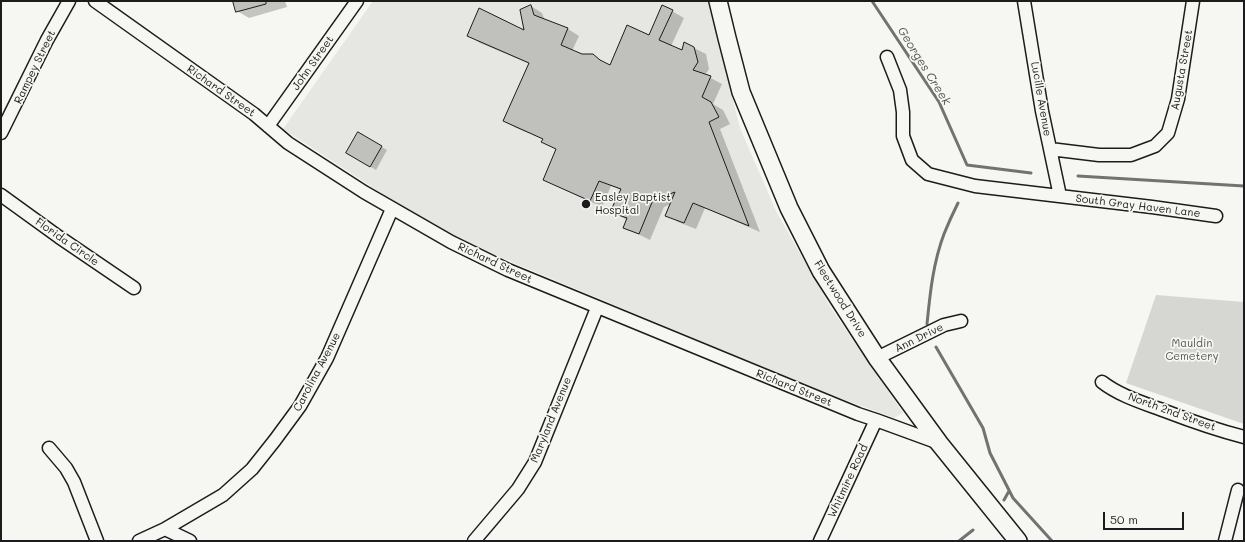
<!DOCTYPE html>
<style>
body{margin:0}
#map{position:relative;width:1245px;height:542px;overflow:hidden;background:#f6f6f2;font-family:Mali,sans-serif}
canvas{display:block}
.frame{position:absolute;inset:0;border:2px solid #1c1c1c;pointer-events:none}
.scale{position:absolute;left:1103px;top:512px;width:81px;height:18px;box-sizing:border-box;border:2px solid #1c1c1c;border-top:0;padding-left:5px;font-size:12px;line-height:14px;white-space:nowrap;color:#1c1c1c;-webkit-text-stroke:3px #f6f6f2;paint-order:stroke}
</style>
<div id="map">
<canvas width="1245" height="542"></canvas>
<div class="frame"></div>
<div class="scale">50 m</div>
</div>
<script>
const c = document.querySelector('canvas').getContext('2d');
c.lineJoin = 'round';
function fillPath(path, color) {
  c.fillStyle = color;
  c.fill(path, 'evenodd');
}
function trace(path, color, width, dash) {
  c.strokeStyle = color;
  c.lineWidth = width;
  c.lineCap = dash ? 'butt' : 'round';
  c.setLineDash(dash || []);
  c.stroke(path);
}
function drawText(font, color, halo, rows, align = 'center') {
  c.font = font + ' Mali,sans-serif';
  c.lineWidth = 3.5;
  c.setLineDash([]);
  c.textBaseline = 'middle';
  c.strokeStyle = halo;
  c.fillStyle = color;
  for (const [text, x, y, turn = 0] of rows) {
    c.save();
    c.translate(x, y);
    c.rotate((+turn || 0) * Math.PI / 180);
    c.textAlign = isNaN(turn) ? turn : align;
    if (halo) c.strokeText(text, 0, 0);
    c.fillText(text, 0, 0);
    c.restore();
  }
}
const built = new Path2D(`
 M 373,1 L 708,1 L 740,128 L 776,211 L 831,308 L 903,413 L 894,418 L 818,390 L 461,241 L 386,196 L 283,129 Z`);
const green = new Path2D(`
 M 1156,295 L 1244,302 L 1244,424 L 1126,383 Z`);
const shadow = new Path2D(`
 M 234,1 L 285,1 L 287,7 L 249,18 L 237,11 Z
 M 531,6 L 542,13 L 545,21 L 568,29 L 579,36 L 572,51 L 582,55 L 593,55 L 610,66 L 649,36 L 663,6 L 684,18 L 671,46 L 682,51 L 694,48 L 706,54 L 709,69 L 705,75 L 722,84 L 713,104 L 723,110 L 730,124 L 720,129 L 760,232 L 705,208 L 696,229 L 678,222 L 667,215 L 671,204 L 664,207 L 650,240 L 624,227 L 627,220 L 612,212 L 621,190 L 611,186 L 602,207 L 556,186 L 545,179 L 557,150 L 542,142 L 543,139 L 516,128 L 504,121 L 530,64 L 480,43 L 469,36 L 526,31 Z
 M 358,133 L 387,150 L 376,170 L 347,153 Z`);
const stream = new Path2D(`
 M 872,1 L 939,102 L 967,165 L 1031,173
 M 1078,176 L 1244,186
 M 927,324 C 930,294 933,263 944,234 C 948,224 953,213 958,203
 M 936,347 L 983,428 L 990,453 L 1013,498 L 1052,541
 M 1004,500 L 1009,491
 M 959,541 L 973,530`);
const building = new Path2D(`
 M 233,1 L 266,1 L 266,4 L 236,12 Z
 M 531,5 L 534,15 L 568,28 L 561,45 L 582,54 L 593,54 L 600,60 L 610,65 L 627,25 L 649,35 L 662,5 L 673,10 L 659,40 L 682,50 L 684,42 L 694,47 L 698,62 L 693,70 L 711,76 L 702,97 L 711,102 L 719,117 L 709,122 L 749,226 L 693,203 L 684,223 L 665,216 L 675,192 L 653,200 L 639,234 L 623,228 L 627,218 L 610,212 L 621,189 L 599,181 L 590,201 L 543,180 L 556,149 L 541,142 L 543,139 L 503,121 L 529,63 L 467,36 L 479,8 L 524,30 L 520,10 Z
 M 358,132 L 382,146 L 370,167 L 346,153 Z`);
const street = new Path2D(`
 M 95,1 L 254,114 L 288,143 L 364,192 L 451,242 L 508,270 L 858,414 L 876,420 L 939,443
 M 1024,1 L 1042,111 L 1060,196
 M 887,57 L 900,90 L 903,112 L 903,136 L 912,160 L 928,174 L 975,186 L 1152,207 L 1216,216
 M 268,126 L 357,1
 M 1,133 L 47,40 L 69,1
 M 1050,149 L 1099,155 L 1131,155 L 1155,146 L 1168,133 L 1178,99 L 1193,1
 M 1,195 L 59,237 L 134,288
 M 877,358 L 944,325 L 961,321
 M 1102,382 C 1120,396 1144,403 1165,411 C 1191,421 1217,430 1244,437
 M 49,448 L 66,468 L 74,482 L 97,541
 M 165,529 L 190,541
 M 139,541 L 165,529 L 223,495 L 252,469 L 275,440 L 300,406 L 327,358 L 392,209
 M 474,541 L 518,489 L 535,462 L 597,308
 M 820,541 L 876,420
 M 1225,541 L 1238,490`);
const secondary = new Path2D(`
 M 718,1 L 727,38 L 741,92 L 789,208 L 821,271 L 877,358 L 939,443 L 1018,541`);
const markers = [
 [586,204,5,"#1c1c1c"]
];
const streetNames = [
 ["John Street",313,63,-55],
 ["Rampey Street",35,67,-64],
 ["Augusta Street",1182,70,-80],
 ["Richard Street",221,91,35],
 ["Lucille Avenue",1041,99,80],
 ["South Gray Haven Lane",1138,206,7],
 ["Florida Circle",67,242,35],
 ["Richard Street",495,263,25],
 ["Fleetwood Drive",840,299,58],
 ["Ann Drive",919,338,-26],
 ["Carolina Avenue",317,372,-62],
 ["Richard Street",794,388,22],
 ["North 2nd Street",1172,412,20],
 ["Maryland Avenue",551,420,-68],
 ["Whitmire Road",848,481,-65]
];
const poiNames = [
 ["Easley Baptist",595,198],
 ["Hospital",595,211]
];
const parkNames = [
 ["Mauldin",1192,344],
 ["Cemetery",1192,357]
];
const waterNames = [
 ["Georges Creek",924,66,58]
];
fillPath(built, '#e6e6e2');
fillPath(green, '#d6d6d2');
fillPath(shadow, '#0003');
trace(stream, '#727271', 3);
fillPath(building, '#c0c0bd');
trace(building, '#1c1c1c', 1);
trace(street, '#1c1c1c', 15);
trace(secondary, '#1c1c1c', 20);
trace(street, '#f6f6f2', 12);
trace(secondary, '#f6f6f2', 17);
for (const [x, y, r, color] of markers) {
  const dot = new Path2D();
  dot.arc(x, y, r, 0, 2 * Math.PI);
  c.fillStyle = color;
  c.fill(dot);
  trace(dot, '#f6f6f2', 1.5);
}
drawText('11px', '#1c1c1c', '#f6f6f2', streetNames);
drawText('11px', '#1c1c1c', '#f6f6f2', poiNames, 'left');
drawText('11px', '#545453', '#f6f6f2', parkNames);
drawText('italic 12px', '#565654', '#f6f6f2', waterNames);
</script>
